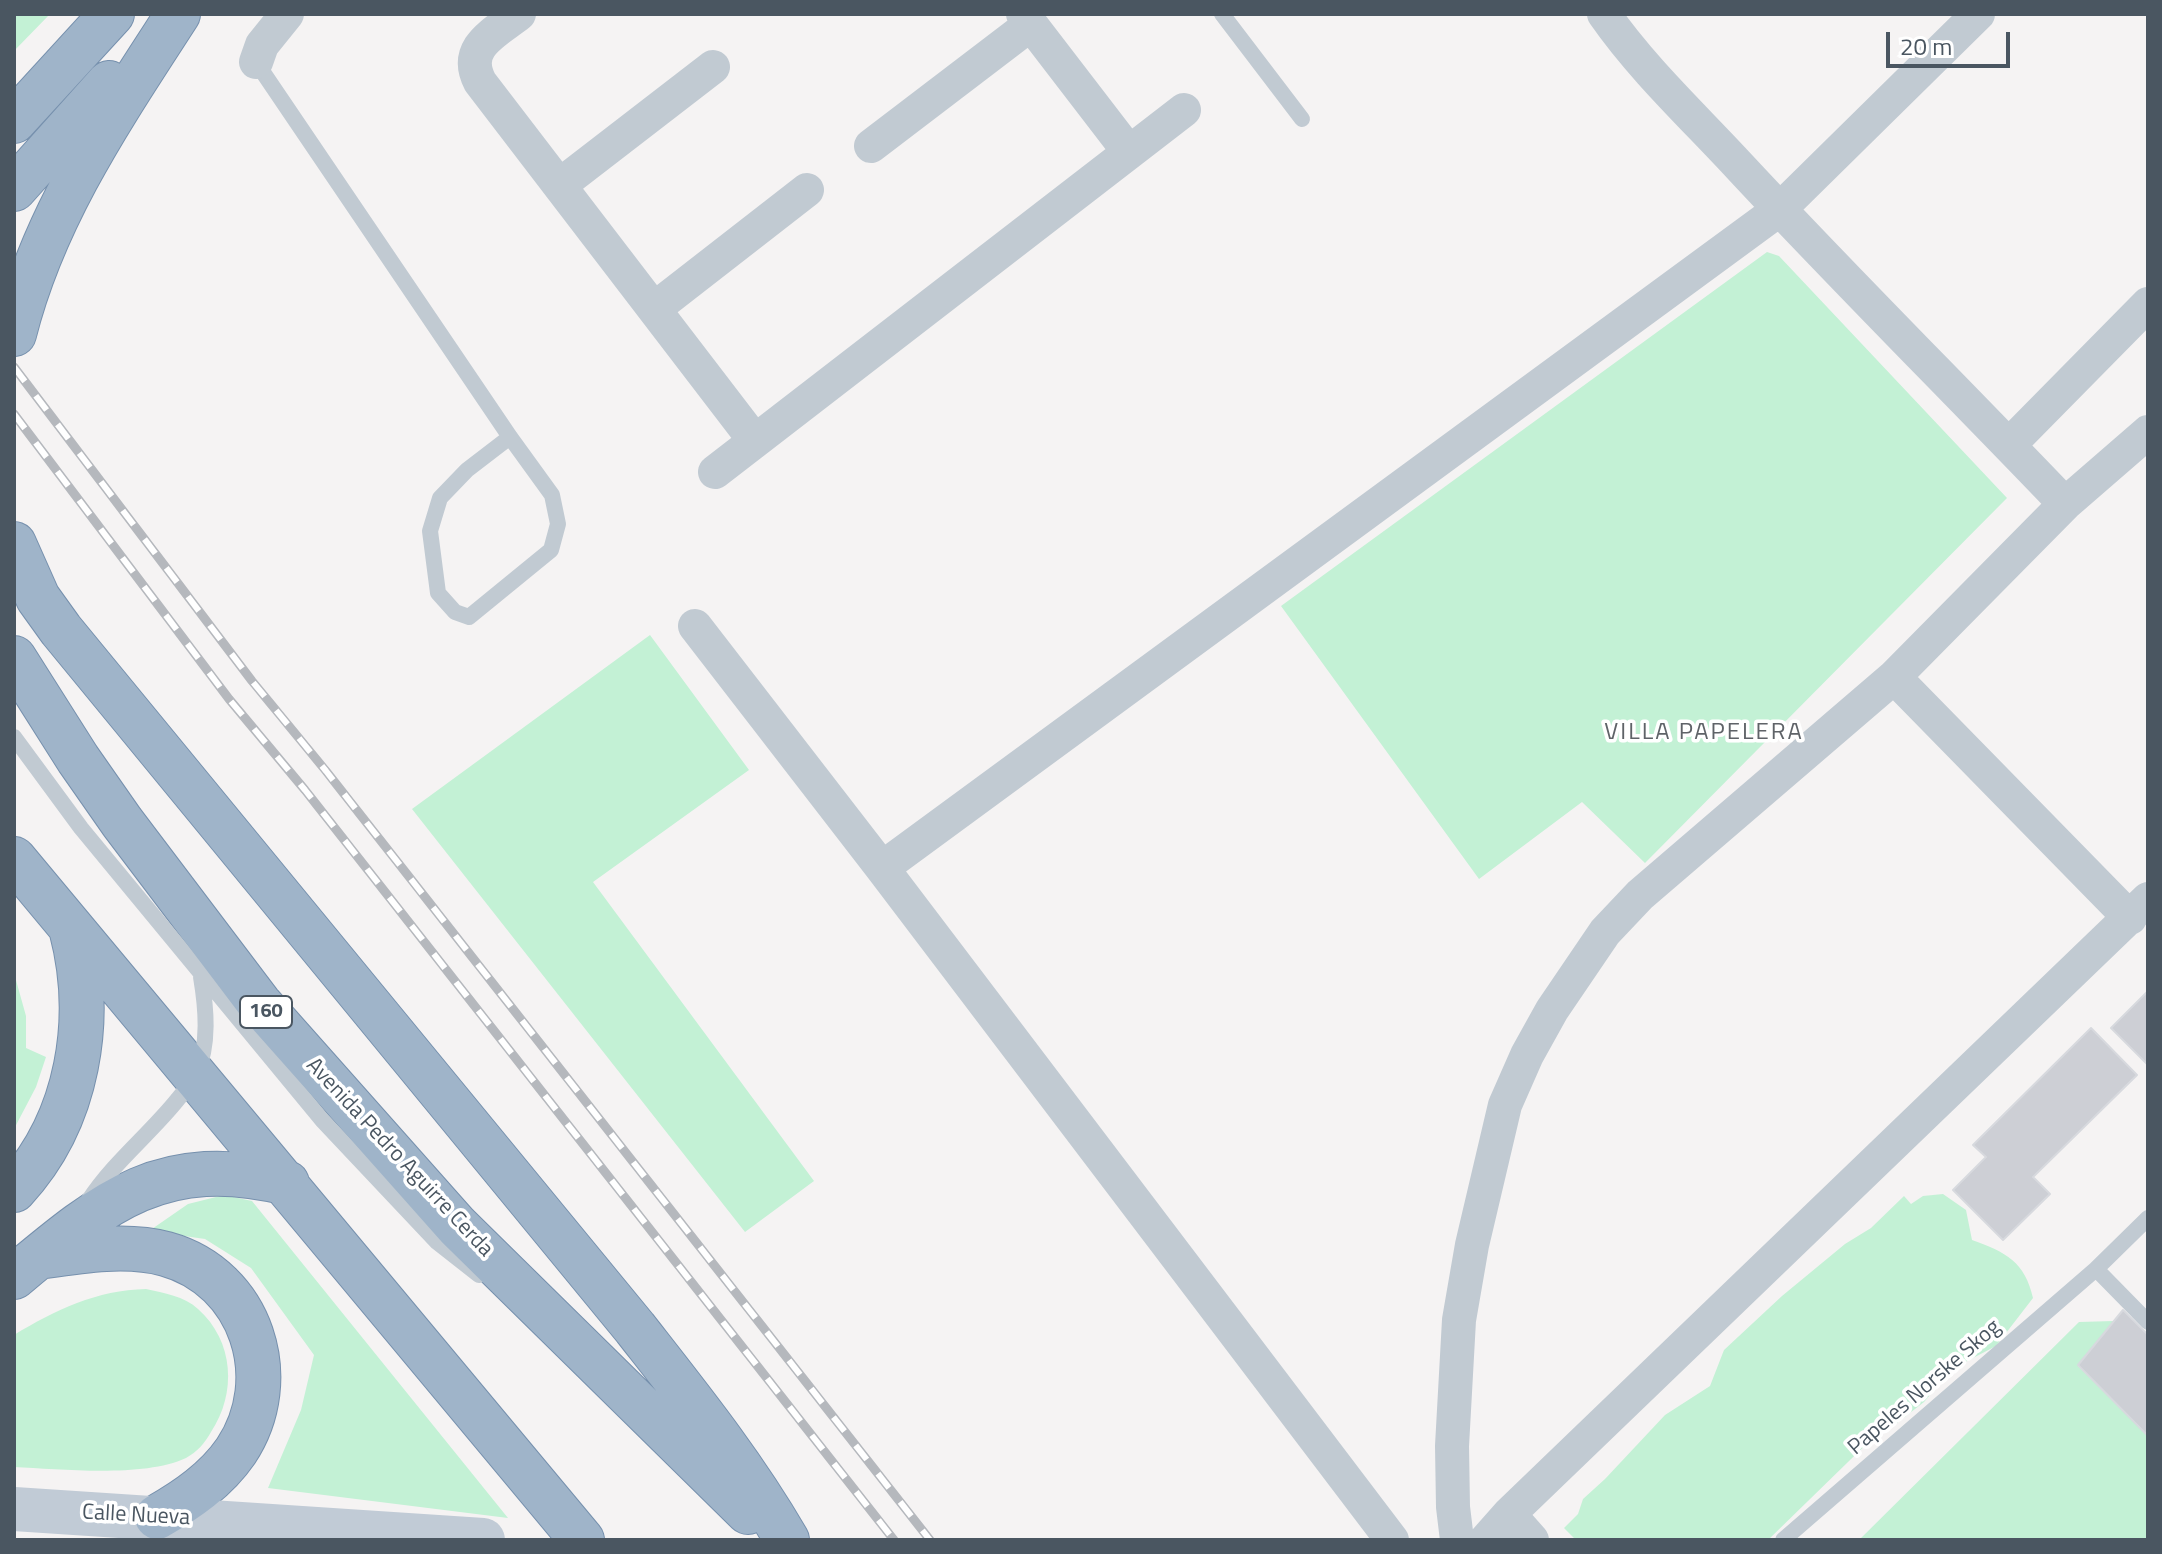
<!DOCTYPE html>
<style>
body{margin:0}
#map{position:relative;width:2162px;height:1554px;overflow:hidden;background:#f5f3f3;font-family:"Titillium Web",sans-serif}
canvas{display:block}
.frame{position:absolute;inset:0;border:16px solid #4a5661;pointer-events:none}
.scale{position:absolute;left:1886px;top:32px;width:124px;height:36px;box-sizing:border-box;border:4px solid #4a5661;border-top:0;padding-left:10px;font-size:24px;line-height:28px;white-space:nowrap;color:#4a5661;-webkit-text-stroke:6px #fff;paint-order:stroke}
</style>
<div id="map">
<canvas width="2162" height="1554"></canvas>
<div class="frame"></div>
<div class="scale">20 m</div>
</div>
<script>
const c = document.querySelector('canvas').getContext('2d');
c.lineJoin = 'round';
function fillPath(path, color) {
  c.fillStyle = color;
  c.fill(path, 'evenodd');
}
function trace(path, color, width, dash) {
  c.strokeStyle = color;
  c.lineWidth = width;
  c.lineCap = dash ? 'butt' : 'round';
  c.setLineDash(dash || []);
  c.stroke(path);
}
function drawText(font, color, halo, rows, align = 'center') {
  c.font = font + ' "Titillium Web",sans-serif';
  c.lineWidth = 7;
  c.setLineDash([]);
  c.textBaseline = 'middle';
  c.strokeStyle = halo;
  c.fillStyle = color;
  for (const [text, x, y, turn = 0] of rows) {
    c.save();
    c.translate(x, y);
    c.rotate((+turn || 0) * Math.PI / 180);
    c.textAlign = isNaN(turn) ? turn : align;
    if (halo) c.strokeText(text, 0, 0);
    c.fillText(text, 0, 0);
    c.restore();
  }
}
const green = new Path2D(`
 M 14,14 L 50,14 L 14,51 Z
 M 1767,252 L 1779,256 L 2007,498 L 1645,863 L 1582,802 L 1479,879 L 1281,606 Z
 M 650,635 L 749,770 L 593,882 L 814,1181 L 745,1232 L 412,809 Z
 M 14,973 L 26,1016 L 26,1048 L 46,1057 L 36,1087 L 14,1129 Z
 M 1943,1194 L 1966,1210 L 1972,1240 C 2006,1252 2025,1262 2033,1298 L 1996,1346 L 1952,1369 L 1924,1402 L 1897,1423 L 1888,1423 L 1768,1540 L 1576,1540 L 1564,1528 L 1578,1514 L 1583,1499 L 1605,1479 L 1665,1415 L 1710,1386 L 1724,1350 L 1782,1296 L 1845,1244 L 1871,1228 L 1904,1196 L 1911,1204 L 1923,1196 Z
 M 224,1195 L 252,1201 L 508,1518 L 268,1488 L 301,1410 L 314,1355 L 251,1268 L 205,1239 L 149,1231 L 188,1204 Z
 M 146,1289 C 164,1293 184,1296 198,1309 C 234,1341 237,1393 211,1432 C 205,1443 197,1452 186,1458 C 143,1478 61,1469 14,1467 L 14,1335 C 55,1310 97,1290 146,1289 Z
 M 2114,1321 L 2078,1366 L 2148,1436 L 2148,1540 L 1859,1540 L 2079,1322 Z`);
const building = new Path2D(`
 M 2148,991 L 2148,1065 L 2111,1028 Z
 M 2091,1028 L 2137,1075 L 2033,1177 L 2050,1194 L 2003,1240 L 1953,1190 L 1986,1157 L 1973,1145 Z
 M 2123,1310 L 2148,1335 L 2148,1436 L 2078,1365 Z`);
const service = new Path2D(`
 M 1222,14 L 1302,119
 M 256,62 L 510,437 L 552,495 L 558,524 L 551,550 L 469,617 L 455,612 L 438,593 L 430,531 L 440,498 L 467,470 L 510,437
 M 14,737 L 81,828 L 322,1120 L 437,1242 L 479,1275
 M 89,1200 C 114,1162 150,1134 178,1099 C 184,1091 193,1083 196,1074 C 210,1045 206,1007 201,977
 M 2096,1269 L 2148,1322
 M 1783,1540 L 2096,1269 L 2148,1218`);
const minor = new Path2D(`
 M 519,14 C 495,33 462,47 480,82 L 755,441
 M 1023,14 L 1129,152
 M 1604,14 C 1643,70 1695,118 1741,168 C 1847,282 1958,392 2065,504
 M 256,62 L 262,45 L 287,14
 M 871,146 L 1031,24
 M 560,185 L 713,67
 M 654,309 L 807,190
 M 2009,445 L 2148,304
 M 715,472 L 1184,110
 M 695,626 L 882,868 L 1392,1540
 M 1894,677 L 2130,918
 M 882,868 L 1780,209 L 1978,14
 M 1509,1514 L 1532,1540
 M 1457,1540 L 1453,1507 L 1452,1446 L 1459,1320 L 1472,1245 L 1505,1105 L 1527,1055 L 1552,1010 L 1605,932 L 1640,895 L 1894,677 L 2065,504 L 2148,432
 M 1486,1540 L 1509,1514 L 2148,899`);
const secondary = new Path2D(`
 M 14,1509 L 483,1540`);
const trunk = new Path2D(`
 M 14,121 L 112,14
 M 14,189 L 109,83
 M 14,334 C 44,215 112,116 178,14
 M 14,544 L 38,598 L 61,630 L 635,1328 C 689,1397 743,1464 787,1540
 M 14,658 L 78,759 L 122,822 L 259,1003 L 457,1226 L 748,1512
 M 14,859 L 582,1540
 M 14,1190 C 79,1120 95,1018 71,928
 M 39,1257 C 79,1251 126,1243 166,1254 C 252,1278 284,1379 236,1451 C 216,1480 187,1500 157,1517
 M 14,1277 C 104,1202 162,1152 287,1183`);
const rail = new Path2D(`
 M 14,367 L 252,681 L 326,771 L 930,1540
 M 14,414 L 229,699 L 305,790 L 894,1540`);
const shields = [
 [266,1012,52]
];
const shieldNames = [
 ["160",266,1012]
];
const streetNames = [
 ["Avenida Pedro Aguirre Cerda",399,1158,47],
 ["Papeles Norske Skog",1925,1388,-41],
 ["Calle Nueva",136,1516,3]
];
const neighbourhoodNames = [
 ["VILLA PAPELERA",1704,733]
];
fillPath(green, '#c3f1d5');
fillPath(building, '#cdcfd5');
trace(building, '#d7d9de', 2);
trace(trunk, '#7690ad', 46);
trace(service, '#c1cad2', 16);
trace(minor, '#c1cad2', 34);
trace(secondary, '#c1cbd6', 44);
trace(trunk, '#9fb4c9', 44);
trace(rail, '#b5b8bd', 9);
trace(rail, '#fff', 6, [18]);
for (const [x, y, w] of shields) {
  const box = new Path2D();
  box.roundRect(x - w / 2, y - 16, w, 32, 6);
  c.fillStyle = '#fff';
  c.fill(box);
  trace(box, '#4a5661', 2);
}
drawText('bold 20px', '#4a5661', null, shieldNames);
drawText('22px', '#4a5661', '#fff', streetNames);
c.letterSpacing = '2px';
drawText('24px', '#5f6368', '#fff', neighbourhoodNames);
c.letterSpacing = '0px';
</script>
